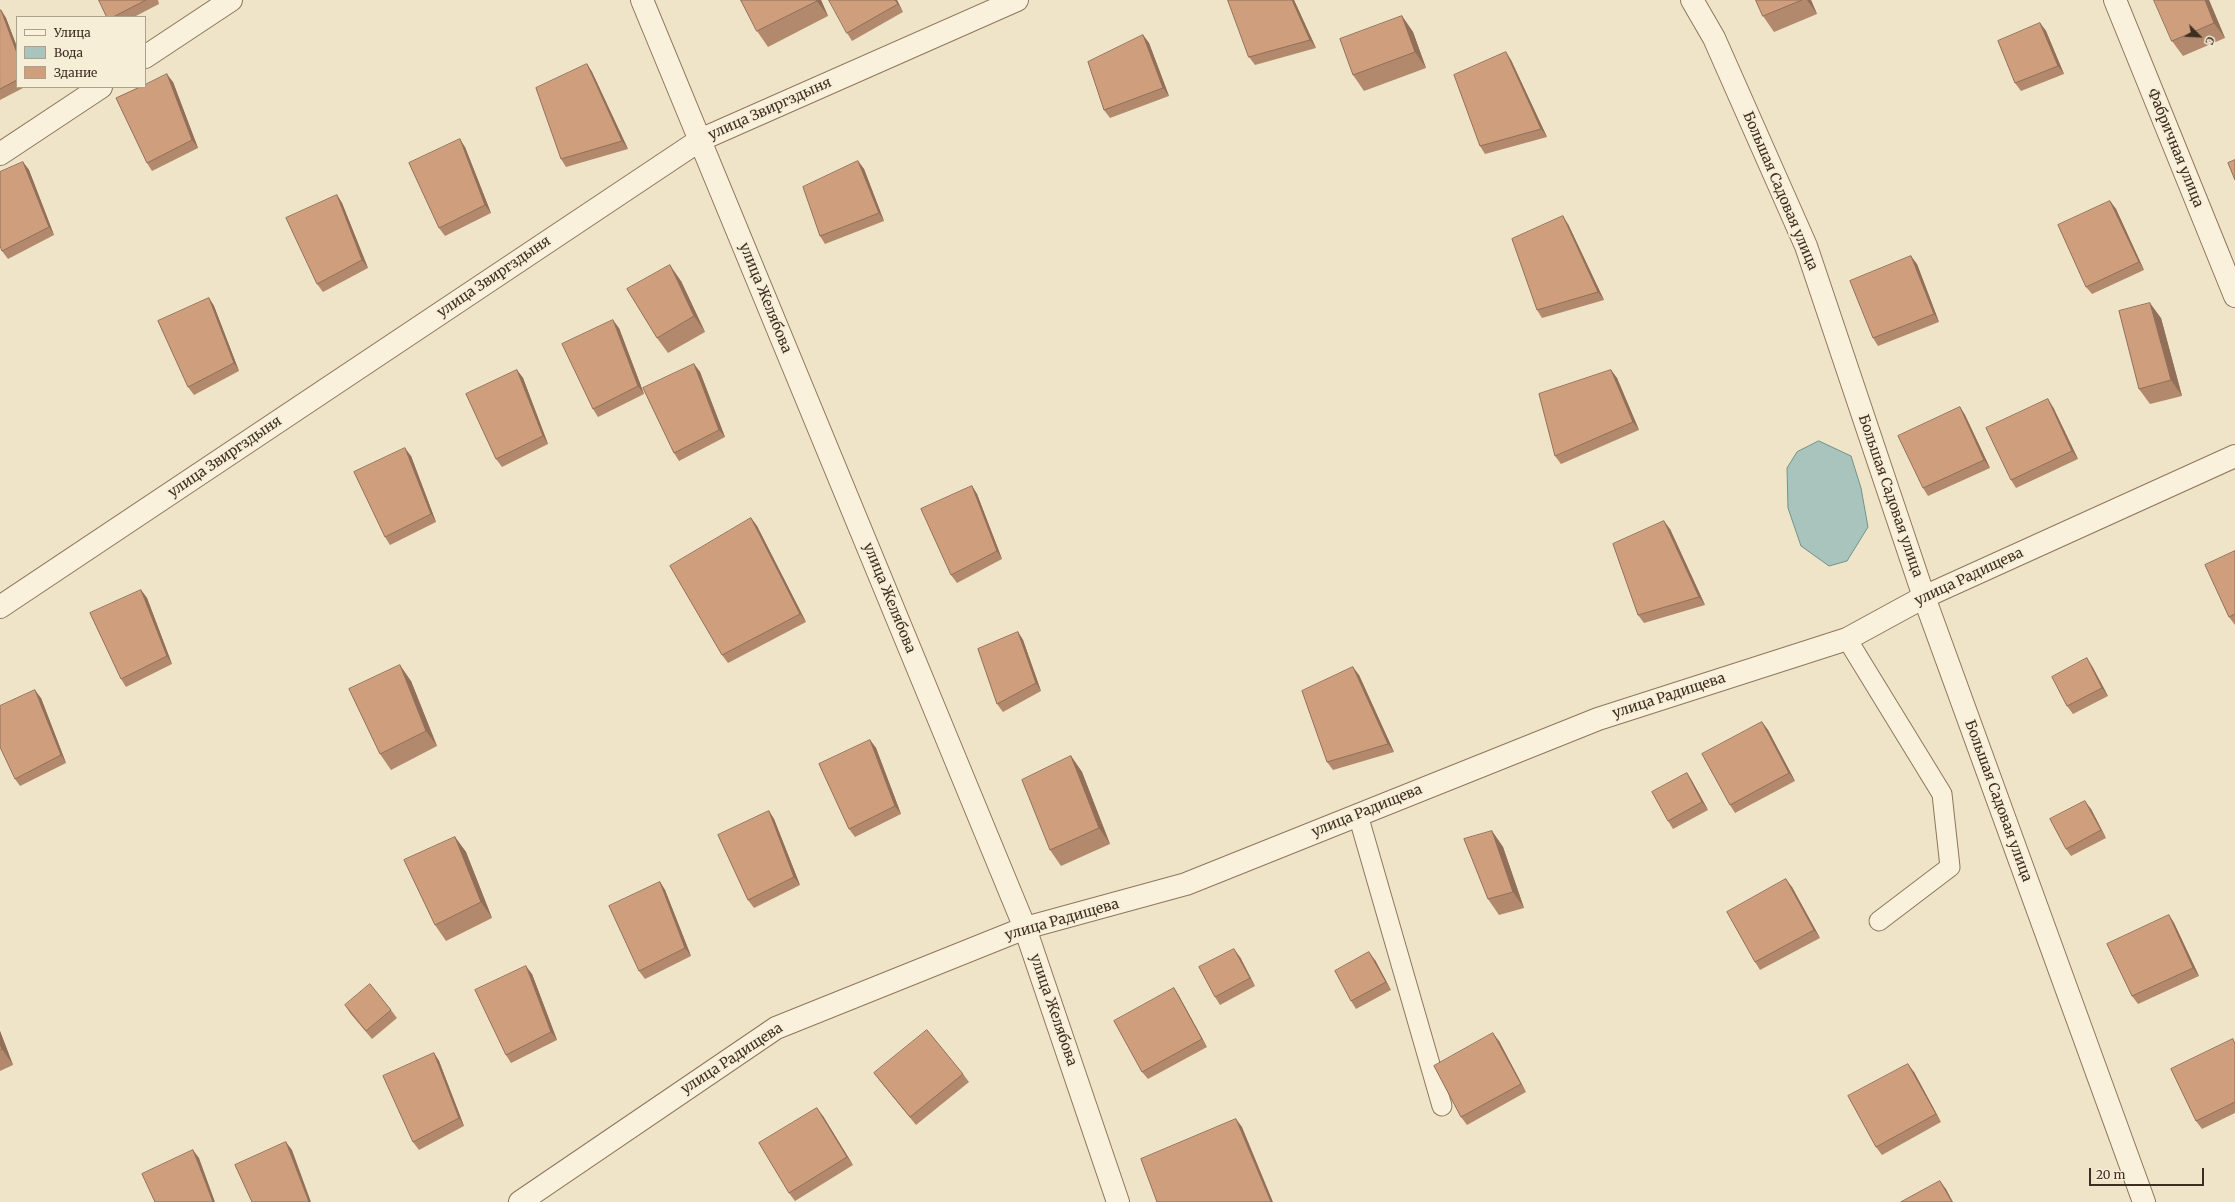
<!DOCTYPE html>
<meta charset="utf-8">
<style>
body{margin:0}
#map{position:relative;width:2235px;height:1202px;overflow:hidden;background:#f0e4c8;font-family:Merriweather,serif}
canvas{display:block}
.legend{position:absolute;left:16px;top:16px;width:130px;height:72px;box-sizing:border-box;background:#f7eed8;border:1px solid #ada18e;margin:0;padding:5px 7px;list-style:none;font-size:12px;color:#3d2e20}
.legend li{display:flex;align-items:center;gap:8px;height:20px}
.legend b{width:20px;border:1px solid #ada18e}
.north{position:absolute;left:2179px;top:16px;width:40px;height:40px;-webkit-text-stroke:3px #f7eed8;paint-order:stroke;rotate:114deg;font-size:11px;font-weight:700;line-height:16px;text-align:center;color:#3d2e20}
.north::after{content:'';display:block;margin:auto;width:14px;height:18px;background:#3d2e20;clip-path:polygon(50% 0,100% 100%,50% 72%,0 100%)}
.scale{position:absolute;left:2089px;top:1168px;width:115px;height:18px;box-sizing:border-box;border:2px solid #3d2e20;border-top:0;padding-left:5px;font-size:12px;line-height:14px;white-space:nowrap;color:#3d2e20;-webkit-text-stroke:3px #f7eed8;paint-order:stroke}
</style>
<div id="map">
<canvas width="2235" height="1202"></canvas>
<ul class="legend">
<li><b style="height:5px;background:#faf1dc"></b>Улица</li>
<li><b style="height:11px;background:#a9c4bc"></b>Вода</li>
<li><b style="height:11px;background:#cf9f7d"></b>Здание</li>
</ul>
<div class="north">С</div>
<div class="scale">20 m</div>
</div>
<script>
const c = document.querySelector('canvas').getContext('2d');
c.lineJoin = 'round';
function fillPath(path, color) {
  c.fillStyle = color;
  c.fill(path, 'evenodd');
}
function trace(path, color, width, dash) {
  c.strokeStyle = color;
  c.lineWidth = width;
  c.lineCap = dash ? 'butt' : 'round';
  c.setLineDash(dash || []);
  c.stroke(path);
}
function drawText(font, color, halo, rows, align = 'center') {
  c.font = font + ' Merriweather,serif';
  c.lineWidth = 4;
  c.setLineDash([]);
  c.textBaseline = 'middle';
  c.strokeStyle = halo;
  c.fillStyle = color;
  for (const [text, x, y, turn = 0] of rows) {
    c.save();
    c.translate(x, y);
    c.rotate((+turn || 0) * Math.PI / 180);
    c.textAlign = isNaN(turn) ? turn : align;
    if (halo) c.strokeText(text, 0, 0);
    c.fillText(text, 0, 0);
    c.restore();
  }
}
const water = new Path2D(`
 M 1819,441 L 1851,456 L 1861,488 L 1868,527 L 1847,561 L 1829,566 L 1801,546 L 1788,508 L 1787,468 L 1797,452 Z`);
const lane = new Path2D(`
 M 1847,639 L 1942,794 L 1950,867 L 1879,921
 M 1358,815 L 1442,1106`);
const street = new Path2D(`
 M 642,0 L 1025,928 L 1118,1202
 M 1692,0 L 1714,38 L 1806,246 L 1924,597 L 2144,1202
 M 2115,0 L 2235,296
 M 145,57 L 231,0
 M 0,154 L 101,87
 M 0,607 L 700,140 L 1017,0
 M 520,1202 L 776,1028 L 1025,928 L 1186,884 L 1598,719 L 1847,639 L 1924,597 L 2235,456`);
const wall = new Path2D(`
 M 99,0 L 158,0 L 159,4 L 134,17 L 107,17 Z
 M 741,0 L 821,0 L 828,16 L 768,47 L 757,31 Z
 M 897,0 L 903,12 L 852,41 L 847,33 Z
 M 1228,0 L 1294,0 L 1316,48 L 1255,65 L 1249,57 Z
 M 1756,0 L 1811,0 L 1817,14 L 1774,32 L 1763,16 Z
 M 2209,0 L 2225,38 L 2183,56 L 2172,41 Z
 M 0,10 L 1,10 L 6,18 L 17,47 L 17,87 L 25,87 L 0,100 Z
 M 1402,16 L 1413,32 L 1426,68 L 1364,91 L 1353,75 Z
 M 2040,23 L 2046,31 L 2064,74 L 2021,91 L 2015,83 Z
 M 1143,35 L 1149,43 L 1169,96 L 1110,118 L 1104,110 Z
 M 1511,60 L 1547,137 L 1485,154 L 1480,146 Z
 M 587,64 L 592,72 L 628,149 L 566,167 L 561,159 Z
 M 173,82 L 198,148 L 152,171 L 147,163 Z
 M 465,147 L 491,213 L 445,236 L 439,228 Z
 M 858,161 L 864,169 L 884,221 L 825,244 L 820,236 Z
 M 23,162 L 29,170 L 54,235 L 8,259 L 2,251 Z
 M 337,195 L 342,203 L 368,268 L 323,292 L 317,284 Z
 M 2110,201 L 2116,209 L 2144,270 L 2092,294 L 2086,287 Z
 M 1568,224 L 1604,300 L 1542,318 L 1537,310 Z
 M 1917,264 L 1939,322 L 1878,346 L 1873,338 Z
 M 681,281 L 705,332 L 668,353 L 657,338 Z
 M 209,298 L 214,306 L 239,371 L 194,395 L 188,387 Z
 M 2161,318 L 2182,396 L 2150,404 L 2139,389 Z
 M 619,328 L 644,394 L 598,417 L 593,409 Z
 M 694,364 L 700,372 L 725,437 L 679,461 L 674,453 Z
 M 517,370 L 523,378 L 548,444 L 502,467 L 496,459 Z
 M 1611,370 L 1617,378 L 1639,430 L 1561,464 L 1555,456 Z
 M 1960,407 L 1965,415 L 1990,468 L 1928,496 L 1923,488 Z
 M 2053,407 L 2078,459 L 2016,488 L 2011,480 Z
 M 411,456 L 436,522 L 390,545 L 385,537 Z
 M 972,486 L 977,494 L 1002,559 L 957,583 L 951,575 Z
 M 751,518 L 757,526 L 806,622 L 728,663 L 722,655 Z
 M 1670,529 L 1705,605 L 1644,623 L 1638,615 Z
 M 2235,551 L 2235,625 L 2229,617 Z
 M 141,590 L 147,598 L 172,664 L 126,687 L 121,679 Z
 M 1018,632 L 1023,640 L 1041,691 L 1003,712 L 997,704 Z
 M 2092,666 L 2108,696 L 2073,714 L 2067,706 Z
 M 1359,675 L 1394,752 L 1333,770 L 1327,762 Z
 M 411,681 L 437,746 L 391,770 L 380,754 Z
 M 41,698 L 66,763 L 20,786 L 15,779 Z
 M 1762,722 L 1768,730 L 1795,781 L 1735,813 L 1730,805 Z
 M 870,740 L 876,748 L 901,814 L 855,837 L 849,829 Z
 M 1071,756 L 1082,772 L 1110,844 L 1061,866 L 1050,850 Z
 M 1687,773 L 1692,781 L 1708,810 L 1673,829 L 1668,821 Z
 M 2091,809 L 2106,838 L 2071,856 L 2066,849 Z
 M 769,811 L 774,819 L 800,885 L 754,908 L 748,900 Z
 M 1492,831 L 1503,847 L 1524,908 L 1499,915 L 1488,899 Z
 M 455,837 L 466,852 L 492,918 L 446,941 L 435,925 Z
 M 660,882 L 665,890 L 691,956 L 645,979 L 639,971 Z
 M 1792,887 L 1820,938 L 1760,970 L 1755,962 Z
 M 2169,915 L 2174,923 L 2199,976 L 2138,1004 L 2132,996 Z
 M 1240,957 L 1255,986 L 1220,1005 L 1215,997 Z
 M 1375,960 L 1391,990 L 1356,1009 L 1351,1001 Z
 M 532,974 L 557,1040 L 511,1063 L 506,1055 Z
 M 1174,988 L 1179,996 L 1207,1047 L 1148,1079 L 1142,1072 Z
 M 345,1005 L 391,1010 L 397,1018 L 372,1039 L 350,1013 Z
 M 0,1031 L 13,1065 L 0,1071 Z
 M 1499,1041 L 1526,1092 L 1467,1125 L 1461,1117 Z
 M 2235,1042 L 2235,1113 L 2202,1129 L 2196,1121 Z
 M 434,1053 L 439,1061 L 464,1126 L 419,1150 L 413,1142 Z
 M 1914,1072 L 1941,1122 L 1882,1155 L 1876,1147 Z
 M 874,1073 L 963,1074 L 969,1082 L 916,1125 L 880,1081 Z
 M 823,1116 L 853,1165 L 795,1201 L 789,1193 Z`);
const shadedWall = new Path2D(`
 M 816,0 L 821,0 L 828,16 Z
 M 895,0 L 897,0 L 903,12 L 898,4 Z
 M 1292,0 L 1294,0 L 1316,48 L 1310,40 Z
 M 1807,0 L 1811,0 L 1817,14 Z
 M 2205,0 L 2209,0 L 2225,38 L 2214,23 Z
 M 1,10 L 6,18 L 17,47 L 17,53 Z
 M 1402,16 L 1413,32 L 1426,68 L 1415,52 Z
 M 2040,23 L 2046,31 L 2064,74 L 2058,66 Z
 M 1143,35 L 1149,43 L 1169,96 L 1163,88 Z
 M 1506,52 L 1511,60 L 1547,137 L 1541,129 Z
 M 587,64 L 592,72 L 628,149 L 622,141 Z
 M 167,74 L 173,82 L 198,148 L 192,140 Z
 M 460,139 L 465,147 L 491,213 L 485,205 Z
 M 858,161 L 864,169 L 884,221 L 879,213 Z
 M 23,162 L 29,170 L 54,235 L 49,227 Z
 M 337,195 L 342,203 L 368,268 L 362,260 Z
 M 2110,201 L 2116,209 L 2144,270 L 2139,262 Z
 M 1563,216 L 1568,224 L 1604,300 L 1598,292 Z
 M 1911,256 L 1917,264 L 1939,322 L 1934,314 Z
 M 670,265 L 681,281 L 705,332 L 694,316 Z
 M 209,298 L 214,306 L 239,371 L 234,363 Z
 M 2150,303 L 2161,318 L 2182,396 L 2171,380 Z
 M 613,320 L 619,328 L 644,394 L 638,386 Z
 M 694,364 L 700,372 L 725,437 L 719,430 Z
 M 517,370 L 523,378 L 548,444 L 543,436 Z
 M 1611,370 L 1617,378 L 1639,430 L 1633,422 Z
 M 2048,399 L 2053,407 L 2078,459 L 2072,451 Z
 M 1960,407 L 1965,415 L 1990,468 L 1984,460 Z
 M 405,448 L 411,456 L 436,522 L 431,514 Z
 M 972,486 L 977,494 L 1002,559 L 997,551 Z
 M 751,518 L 757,526 L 806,622 L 800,614 Z
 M 1664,521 L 1670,529 L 1705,605 L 1699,597 Z
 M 141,590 L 147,598 L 172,664 L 167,656 Z
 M 1018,632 L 1023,640 L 1041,691 L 1036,683 Z
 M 2087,658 L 2092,666 L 2108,696 L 2102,688 Z
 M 400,665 L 411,681 L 437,746 L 426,731 Z
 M 1353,667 L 1359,675 L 1394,752 L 1388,744 Z
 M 35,690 L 41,698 L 66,763 L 61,755 Z
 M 1762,722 L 1768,730 L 1795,781 L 1789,773 Z
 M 870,740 L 876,748 L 901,814 L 895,806 Z
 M 1071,756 L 1082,772 L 1110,844 L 1099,828 Z
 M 1687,773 L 1692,781 L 1708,810 L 1702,802 Z
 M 2085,801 L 2091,809 L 2106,838 L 2101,830 Z
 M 769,811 L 774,819 L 800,885 L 794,877 Z
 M 1492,831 L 1503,847 L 1524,908 L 1513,892 Z
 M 455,837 L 466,852 L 492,918 L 481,902 Z
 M 1786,879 L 1792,887 L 1820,938 L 1814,930 Z
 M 660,882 L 665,890 L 691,956 L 685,948 Z
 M 2169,915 L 2174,923 L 2199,976 L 2193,968 Z
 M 1234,949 L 1240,957 L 1255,986 L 1250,978 Z
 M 1369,952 L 1375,960 L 1391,990 L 1386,982 Z
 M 526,966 L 532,974 L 557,1040 L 551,1032 Z
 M 1174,988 L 1179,996 L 1207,1047 L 1202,1039 Z
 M 0,1031 L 13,1065 L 2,1049 L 0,1044 Z
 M 1493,1033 L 1499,1041 L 1526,1092 L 1521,1084 Z
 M 434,1053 L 439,1061 L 464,1126 L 459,1118 Z
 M 1908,1064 L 1914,1072 L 1941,1122 L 1936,1114 Z
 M 817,1108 L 823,1116 L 853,1165 L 847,1157 Z
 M 1236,1119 L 1242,1127 L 1273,1202 L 1271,1202 Z
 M 286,1142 L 292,1150 L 311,1202 L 309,1202 Z
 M 193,1150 L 199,1158 L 215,1202 L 213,1202 Z
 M 1940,1181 L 1946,1189 L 1953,1202 L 1952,1202 Z`);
const building = new Path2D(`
 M 99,0 L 146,0 L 113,17 L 107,17 Z
 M 741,0 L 816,0 L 817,1 L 757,31 Z
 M 829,0 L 895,0 L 898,4 L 847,33 Z
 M 1228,0 L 1292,0 L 1310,40 L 1249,57 Z
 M 1756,0 L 1802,0 L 1763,16 Z
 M 2154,0 L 2205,0 L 2214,23 L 2172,41 Z
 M 0,10 L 1,10 L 17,53 L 17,80 L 0,89 Z
 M 1402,16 L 1415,52 L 1353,75 L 1340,39 Z
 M 2040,23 L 2058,66 L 2015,83 L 1998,41 Z
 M 1143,35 L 1163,88 L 1104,110 L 1088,62 Z
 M 1506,52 L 1541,129 L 1480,146 L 1454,75 Z
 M 587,64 L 622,141 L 561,159 L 536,88 Z
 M 167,74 L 192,140 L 147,163 L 116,98 L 140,87 L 145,87 L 145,85 Z
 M 460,139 L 485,205 L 439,228 L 409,163 Z
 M 2235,160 L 2235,180 L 2228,163 Z
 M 858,161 L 879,213 L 820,236 L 803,187 Z
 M 23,162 L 49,227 L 2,251 L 0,246 L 0,172 Z
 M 337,195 L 362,260 L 317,284 L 286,218 Z
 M 2110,201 L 2139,262 L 2086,287 L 2058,225 Z
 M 1563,216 L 1598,292 L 1537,310 L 1512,239 Z
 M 1911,256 L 1934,314 L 1873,338 L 1850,281 Z
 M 670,265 L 694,316 L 657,338 L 627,289 Z
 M 209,298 L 234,363 L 188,387 L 158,321 Z
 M 2150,303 L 2171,380 L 2139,389 L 2119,311 Z
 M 613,320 L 638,386 L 593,409 L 562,344 Z
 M 694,364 L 719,430 L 674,453 L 643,388 Z
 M 517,370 L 543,436 L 496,459 L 466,394 Z
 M 1611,370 L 1633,422 L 1555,456 L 1539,394 Z
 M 2048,399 L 2072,451 L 2011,480 L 1986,428 Z
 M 1960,407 L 1984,460 L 1923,488 L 1898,436 Z
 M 405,448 L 431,514 L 385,537 L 354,472 Z
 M 972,486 L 997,551 L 951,575 L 921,509 Z
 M 751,518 L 800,614 L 722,655 L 670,566 Z
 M 1664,521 L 1699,597 L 1638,615 L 1613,544 Z
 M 2235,551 L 2235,614 L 2229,617 L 2205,565 Z
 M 141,590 L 167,656 L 121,679 L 90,613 Z
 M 1018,632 L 1036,683 L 997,704 L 978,649 Z
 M 2087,658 L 2102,688 L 2067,706 L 2052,677 Z
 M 400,665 L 426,731 L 380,754 L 349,689 Z
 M 1353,667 L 1388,744 L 1327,762 L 1302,691 Z
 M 35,690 L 61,755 L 15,779 L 0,747 L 0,706 Z
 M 1762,722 L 1789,773 L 1730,805 L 1702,754 Z
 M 870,740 L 895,806 L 849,829 L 819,764 Z
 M 1071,756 L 1099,828 L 1050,850 L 1022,780 Z
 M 1687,773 L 1702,802 L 1668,821 L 1652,792 Z
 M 2085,801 L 2101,830 L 2066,849 L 2050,819 Z
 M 769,811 L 794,877 L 748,900 L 718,835 Z
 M 1492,831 L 1513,892 L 1488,899 L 1464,839 Z
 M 455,837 L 481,902 L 435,925 L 404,860 Z
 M 1786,879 L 1814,930 L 1755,962 L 1727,912 Z
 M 660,882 L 685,948 L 639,971 L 609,906 Z
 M 2169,915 L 2193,968 L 2132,996 L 2107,944 Z
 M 1234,949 L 1250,978 L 1215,997 L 1199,967 Z
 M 1369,952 L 1386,982 L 1351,1001 L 1335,971 Z
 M 526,966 L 551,1032 L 506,1055 L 475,990 Z
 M 370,984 L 391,1010 L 366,1031 L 345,1005 Z
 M 1174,988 L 1202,1039 L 1142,1072 L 1114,1021 Z
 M 927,1030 L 963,1074 L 910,1117 L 874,1073 Z
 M 1493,1033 L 1521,1084 L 1461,1117 L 1434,1066 Z
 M 2233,1039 L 2235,1044 L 2235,1102 L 2196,1121 L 2171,1069 Z
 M 0,1044 L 2,1049 L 0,1050 Z
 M 434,1053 L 459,1118 L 413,1142 L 383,1076 Z
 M 1908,1064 L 1936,1114 L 1876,1147 L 1848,1096 Z
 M 817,1108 L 847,1157 L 789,1193 L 759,1143 Z
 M 1236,1119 L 1271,1202 L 1157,1202 L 1141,1159 Z
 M 286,1142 L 309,1202 L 252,1202 L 235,1165 Z
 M 193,1150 L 213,1202 L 155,1202 L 142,1174 Z
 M 1940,1181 L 1952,1202 L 1901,1202 Z`);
const streetNames = [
 ["улица Звиргздыня",770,109,-24],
 ["Фабричная улица",2175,148,68],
 ["Большая Садовая улица",1780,191,67],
 ["улица Звиргздыня",494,277,-34],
 ["улица Желябова",765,298,68],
 ["улица Звиргздыня",225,457,-34],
 ["Большая Садовая улица",1890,496,71],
 ["улица Радищева",1969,577,-25],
 ["улица Желябова",889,598,68],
 ["улица Радищева",1669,696,-18],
 ["Большая Садовая улица",1998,801,70],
 ["улица Радищева",1367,811,-22],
 ["улица Радищева",1062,920,-16],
 ["улица Желябова",1053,1010,71],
 ["улица Радищева",732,1059,-33]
];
fillPath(water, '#a9c4bc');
trace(water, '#6f938a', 1);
trace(lane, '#8d765c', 21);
trace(street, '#8d765c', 24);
trace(lane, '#faf1dc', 19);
trace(street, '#faf1dc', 22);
fillPath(wall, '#b2896c');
fillPath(shadedWall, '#916f58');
fillPath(building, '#cf9f7d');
trace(building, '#916f58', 1);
drawText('14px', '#3d2e20', '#f7eed8', streetNames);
</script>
